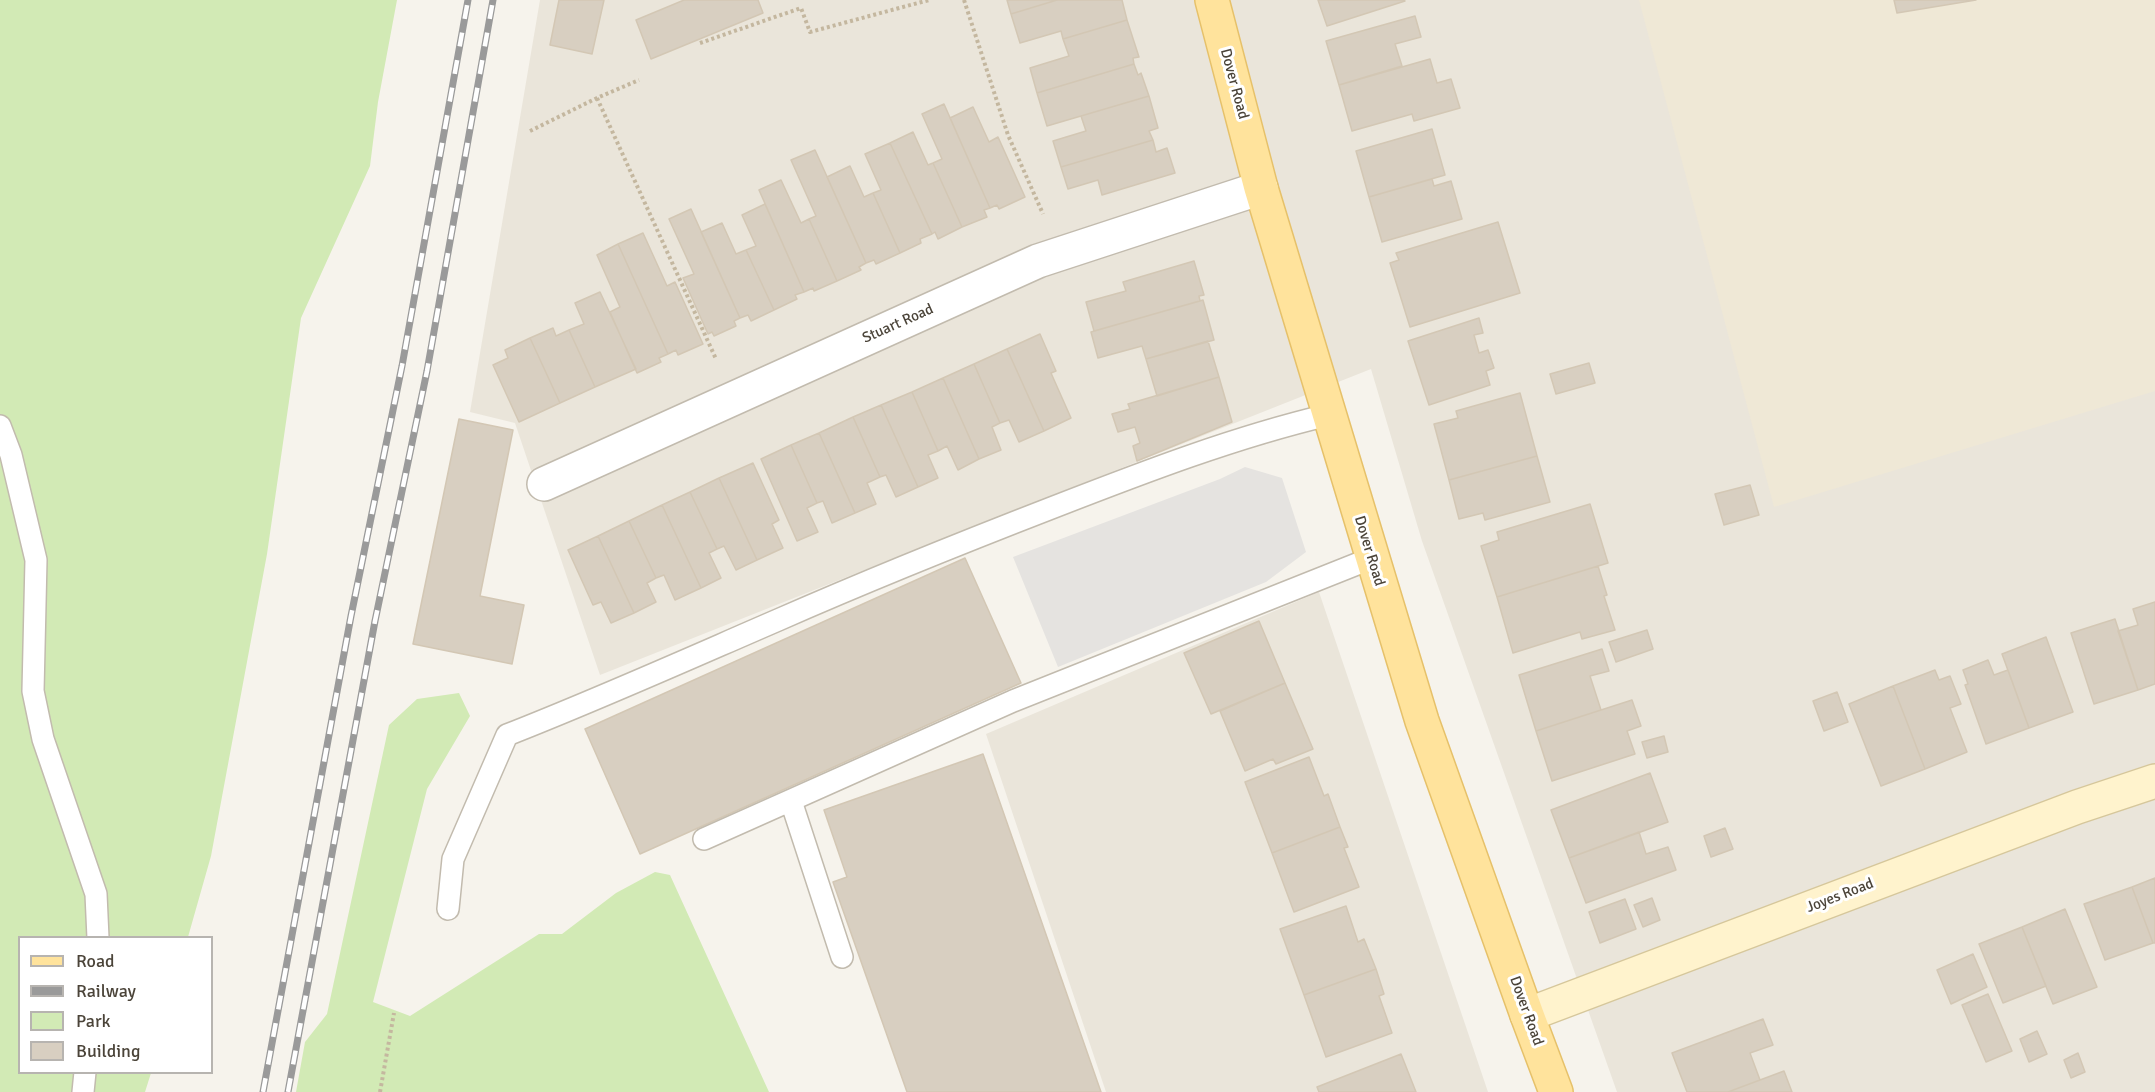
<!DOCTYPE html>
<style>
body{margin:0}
#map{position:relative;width:2155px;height:1092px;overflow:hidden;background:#f6f3ec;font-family:Signika,sans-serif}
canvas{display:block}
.legend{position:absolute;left:18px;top:936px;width:195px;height:138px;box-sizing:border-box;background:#fff;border:2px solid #b7b4b0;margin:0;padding:8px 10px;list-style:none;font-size:18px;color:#4b4439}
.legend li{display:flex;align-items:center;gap:12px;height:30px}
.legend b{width:30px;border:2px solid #b7b4b0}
</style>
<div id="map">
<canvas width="2155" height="1092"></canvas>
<ul class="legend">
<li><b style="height:8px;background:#ffe39c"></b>Road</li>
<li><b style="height:8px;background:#9a9a9a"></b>Railway</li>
<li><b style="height:16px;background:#d2eab5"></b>Park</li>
<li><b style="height:16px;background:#d8cfc1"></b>Building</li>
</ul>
</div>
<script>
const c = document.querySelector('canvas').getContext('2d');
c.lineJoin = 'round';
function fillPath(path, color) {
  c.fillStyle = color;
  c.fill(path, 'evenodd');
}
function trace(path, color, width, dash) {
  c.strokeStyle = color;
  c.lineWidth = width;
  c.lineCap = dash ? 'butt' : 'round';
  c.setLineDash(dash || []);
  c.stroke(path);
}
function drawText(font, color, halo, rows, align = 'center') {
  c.font = font + ' Signika,sans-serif';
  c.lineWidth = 6;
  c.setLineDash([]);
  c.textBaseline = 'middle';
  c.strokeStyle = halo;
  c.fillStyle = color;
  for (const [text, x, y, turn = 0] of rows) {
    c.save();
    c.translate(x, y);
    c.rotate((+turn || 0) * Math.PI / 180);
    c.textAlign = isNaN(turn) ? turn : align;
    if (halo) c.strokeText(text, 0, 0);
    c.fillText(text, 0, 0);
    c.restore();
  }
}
const residential = new Path2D(`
 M 540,0 L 2155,0 L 2155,1092 L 1617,1092 L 1422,541 L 1371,369 L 600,675 L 515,423 L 470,412 Z
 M 1319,592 L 1488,1092 L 1106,1092 L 986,734 Z`);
const education = new Path2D(`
 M 1639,0 L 2155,0 L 2155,391 L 1774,507 Z`);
const green = new Path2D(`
 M 0,0 L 397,0 L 378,102 L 370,166 L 301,318 L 267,554 L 211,856 L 188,937 L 20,938 L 20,1072 L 151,1073 L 145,1092 L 0,1092 Z
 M 459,693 L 470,716 L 427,789 L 373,1002 L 410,1016 L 539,934 L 562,934 L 616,893 L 655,872 L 670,875 L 769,1092 L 296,1092 L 305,1042 L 327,1014 L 389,725 L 417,699 Z`);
const parking = new Path2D(`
 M 1245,467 L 1282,478 L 1306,552 L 1266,582 L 1058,667 L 1013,557 L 1220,479 Z`);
const building = new Path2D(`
 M 559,0 L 604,0 L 592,54 L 550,45 Z
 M 684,0 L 758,0 L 763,13 L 651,59 L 636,20 Z
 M 1007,0 L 1057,0 L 1011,14 Z
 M 1057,0 L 1122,0 L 1127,20 L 1063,39 L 1061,31 L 1020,43 L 1011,14 Z
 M 1318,0 L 1404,0 L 1405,1 L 1327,26 Z
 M 1894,0 L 1976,0 L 1897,13 Z
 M 1415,16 L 1421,37 L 1395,44 L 1402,66 L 1339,85 L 1326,41 Z
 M 1127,20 L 1139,57 L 1133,58 L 1134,64 L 1037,93 L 1030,68 L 1069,56 L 1063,39 Z
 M 1430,59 L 1437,83 L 1451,79 L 1460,108 L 1414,121 L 1412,114 L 1352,131 L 1339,85 Z
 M 1134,64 L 1138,75 L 1141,73 L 1149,96 L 1047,126 L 1037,93 Z
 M 1149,96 L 1158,128 L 1149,131 L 1153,140 L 1061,167 L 1053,141 L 1086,131 L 1081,116 Z
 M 944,104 L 990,208 L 984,210 L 987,217 L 962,227 L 933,163 L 942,159 L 922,114 Z
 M 973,107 L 989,142 L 998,137 L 1025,197 L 999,209 L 997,205 L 990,208 L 950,118 Z
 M 1432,129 L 1445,175 L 1369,197 L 1356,151 Z
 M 913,132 L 928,165 L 933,163 L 962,227 L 938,239 L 935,232 L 932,234 L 890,143 Z
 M 1153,140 L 1156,152 L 1167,148 L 1175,173 L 1102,195 L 1098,180 L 1068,189 L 1061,167 Z
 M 890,143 L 932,234 L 920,239 L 921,243 L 900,253 L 873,193 L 881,190 L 865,154 Z
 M 815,150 L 866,263 L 859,267 L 861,270 L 837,281 L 809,219 L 816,216 L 791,160 Z
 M 850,166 L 864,197 L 873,193 L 900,253 L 876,264 L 874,260 L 866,263 L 827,177 Z
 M 1432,179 L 1434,186 L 1451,181 L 1462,219 L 1382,242 L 1369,197 Z
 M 781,180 L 801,223 L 809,219 L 837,281 L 814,291 L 813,288 L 804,292 L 759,190 Z
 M 765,204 L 804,292 L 795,295 L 797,299 L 774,310 L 746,250 L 756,246 L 742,215 Z
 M 691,209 L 740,318 L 734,321 L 736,326 L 714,336 L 712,332 L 708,334 L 683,278 L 694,274 L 669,219 Z
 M 1498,222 L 1520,293 L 1410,327 L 1390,263 L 1399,260 L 1396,253 Z
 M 722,223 L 736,254 L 746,250 L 774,310 L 751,321 L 748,315 L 740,318 L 701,232 Z
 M 643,233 L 667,286 L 675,282 L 703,344 L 678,355 L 676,350 L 668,354 L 618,244 Z
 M 618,244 L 668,354 L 659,358 L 661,362 L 637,373 L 610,312 L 620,307 L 597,255 Z
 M 1194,261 L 1204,295 L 1199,296 L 1200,301 L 1094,331 L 1086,302 L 1126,291 L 1123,282 Z
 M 600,292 L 636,369 L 595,387 L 569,330 L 584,324 L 575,303 Z
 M 1203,300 L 1214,340 L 1146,359 L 1142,346 L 1098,358 L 1091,332 Z
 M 1479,318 L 1483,333 L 1474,335 L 1479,353 L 1488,350 L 1494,368 L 1486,371 L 1490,385 L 1429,405 L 1408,341 Z
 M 553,328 L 556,336 L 569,330 L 595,387 L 560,403 L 530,338 Z
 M 1040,334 L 1056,371 L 1051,373 L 1071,418 L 1044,431 L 1007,349 Z
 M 530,338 L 560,403 L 519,422 L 493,365 L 508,358 L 505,350 Z
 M 1208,341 L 1219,377 L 1157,396 L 1146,359 Z
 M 1007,349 L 1044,431 L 1019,442 L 1009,420 L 1000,423 L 974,364 Z
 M 1589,363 L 1595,383 L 1556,394 L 1550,374 Z
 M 974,364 L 1000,423 L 992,427 L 1001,450 L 979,459 L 943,378 Z
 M 1219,377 L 1232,422 L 1137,461 L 1133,446 L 1140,443 L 1135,427 L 1118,432 L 1112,414 L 1130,409 L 1128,404 Z
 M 943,378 L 979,459 L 958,470 L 947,446 L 938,451 L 912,392 Z
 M 912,392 L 938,451 L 928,455 L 938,478 L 918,487 L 881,405 Z
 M 1520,393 L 1537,456 L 1449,480 L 1434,424 L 1458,418 L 1456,411 Z
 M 881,405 L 918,487 L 896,497 L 886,475 L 880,477 L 853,417 Z
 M 853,417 L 880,477 L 867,483 L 876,504 L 855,513 L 819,433 Z
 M 459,419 L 513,430 L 480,596 L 524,605 L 512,664 L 413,644 Z
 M 819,433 L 855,513 L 832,523 L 823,501 L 817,503 L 791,445 Z
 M 791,445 L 817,503 L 807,508 L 818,532 L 797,541 L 761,459 Z
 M 1537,456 L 1550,502 L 1485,520 L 1483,513 L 1459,519 L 1449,480 Z
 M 753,463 L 779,520 L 772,524 L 783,548 L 757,560 L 719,478 Z
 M 719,478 L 757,560 L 736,570 L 724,546 L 717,549 L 690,492 Z
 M 1750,485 L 1759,515 L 1724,525 L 1715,494 Z
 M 690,492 L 717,549 L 709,553 L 721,578 L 701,588 L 662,505 Z
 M 1590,504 L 1608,563 L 1497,597 L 1481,546 L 1499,540 L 1497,532 Z
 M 662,505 L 701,588 L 675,600 L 664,575 L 656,578 L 629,521 Z
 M 629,521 L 656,578 L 647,583 L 656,602 L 634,613 L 598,536 Z
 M 598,536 L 634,613 L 611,623 L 601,602 L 593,605 L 568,550 Z
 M 965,558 L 1021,683 L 640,854 L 585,729 Z
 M 1598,566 L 1607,595 L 1604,596 L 1615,630 L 1582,639 L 1580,632 L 1513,653 L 1497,597 Z
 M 2155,602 L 2155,684 L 2138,690 L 2118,631 L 2138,625 L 2133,609 Z
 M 2115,619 L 2138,690 L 2094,704 L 2071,633 Z
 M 1259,621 L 1285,683 L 1211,714 L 1184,653 Z
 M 1647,630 L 1653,649 L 1616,662 L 1609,642 Z
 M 2046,637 L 2073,712 L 2029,728 L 2002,654 Z
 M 1602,649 L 1609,671 L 1590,676 L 1601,710 L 1536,731 L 1519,675 Z
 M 1988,660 L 1994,675 L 2008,670 L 2029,728 L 1986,744 L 1965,685 L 1968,684 L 1963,670 Z
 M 1935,670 L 1939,680 L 1950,676 L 1961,704 L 1950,708 L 1967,752 L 1925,769 L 1893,686 Z
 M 1285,683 L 1313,749 L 1276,764 L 1273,759 L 1245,771 L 1220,711 Z
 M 1893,686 L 1925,769 L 1881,786 L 1849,704 Z
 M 1837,692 L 1848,722 L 1824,731 L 1813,701 Z
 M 1632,700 L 1641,726 L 1627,731 L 1635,754 L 1552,781 L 1536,731 Z
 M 1664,736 L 1668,752 L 1647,758 L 1642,742 Z
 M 983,754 L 1101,1092 L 907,1092 L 833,882 L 847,877 L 824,810 Z
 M 1309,757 L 1324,796 L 1328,794 L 1340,827 L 1272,853 L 1245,782 Z
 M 1650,773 L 1668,822 L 1569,858 L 1551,810 Z
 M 1340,827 L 1348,847 L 1344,848 L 1359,887 L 1294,912 L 1272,853 Z
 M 1725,828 L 1733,849 L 1711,857 L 1704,836 Z
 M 1639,832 L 1646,854 L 1668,847 L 1676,870 L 1586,903 L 1569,858 Z
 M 2155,878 L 2155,943 L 2153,943 L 2132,887 Z
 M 2132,887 L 2153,943 L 2105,960 L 2084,904 Z
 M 1652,898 L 1660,920 L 1643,927 L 1634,905 Z
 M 1625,899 L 1636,929 L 1600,943 L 1589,912 Z
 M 1346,906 L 1358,942 L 1364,939 L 1376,969 L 1304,995 L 1280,929 Z
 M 2065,909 L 2097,987 L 2053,1004 L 2022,927 Z
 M 2022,927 L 2046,986 L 2003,1003 L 1979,944 Z
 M 1973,954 L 1987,987 L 1951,1004 L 1937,970 Z
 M 1376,969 L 1384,994 L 1379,996 L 1392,1033 L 1326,1057 L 1304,995 Z
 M 1988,994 L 2012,1051 L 1986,1062 L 1962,1005 Z
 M 1763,1019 L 1773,1045 L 1750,1053 L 1760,1080 L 1728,1092 L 1687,1092 L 1672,1053 Z
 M 2037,1031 L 2047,1054 L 2029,1062 L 2020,1039 Z
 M 2078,1053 L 2085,1072 L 2071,1078 L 2064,1060 Z
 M 1401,1054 L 1416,1092 L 1319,1092 L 1317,1087 Z
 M 1784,1071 L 1792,1092 L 1728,1092 Z`);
const path = new Path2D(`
 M 964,0 L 1008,135 L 1043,214
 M 700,43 L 801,8 L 810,32 L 929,0
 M 597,98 L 716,359
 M 530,131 L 597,98 L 639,80
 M 380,1092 L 394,1013`);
const lane = new Path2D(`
 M 0,426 L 11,455 L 36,560 L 33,691 L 43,739 L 96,894 L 98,938
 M 791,801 L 842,957
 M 704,839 L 1013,701 L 1372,558
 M 448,909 L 453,859 L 507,735 C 599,699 688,659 778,620 C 869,580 961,543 1054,507 C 1144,472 1235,437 1328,415
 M 83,1092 L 85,1072`);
const street = new Path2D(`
 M 544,484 L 1038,261 L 1261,188`);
const secondary = new Path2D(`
 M 1527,1015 L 2077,807 L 2155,781`);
const primary = new Path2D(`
 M 1212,0 L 1261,188 L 1422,721 L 1527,1015 L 1556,1092`);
const rail = new Path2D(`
 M 263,1092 L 351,616 L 402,366 L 468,0
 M 288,1092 L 375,621 L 427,371 L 493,0`);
const streetNames = [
 ["Dover Road",1234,84,75],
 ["Stuart Road",898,324,-24],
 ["Dover Road",1369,551,73],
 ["Joyes Road",1840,896,-21],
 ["Dover Road",1526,1011,70]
];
fillPath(residential, '#eae5da');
fillPath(education, '#efe8d6');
fillPath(green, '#d2eab5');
fillPath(parking, '#e5e3e0');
fillPath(building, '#d8cfc1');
trace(building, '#d3c7b4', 1.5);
trace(lane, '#c2bbae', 24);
trace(street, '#c2bbae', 36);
trace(secondary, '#d6c79b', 36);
trace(primary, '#e6c16a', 36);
trace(path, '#c4b79f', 4, [3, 3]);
trace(lane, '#fff', 21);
trace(street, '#fff', 33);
trace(secondary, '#fff3cd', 33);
trace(primary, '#ffe39c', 33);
trace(rail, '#9a9a9a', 7);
trace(rail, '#fff', 4.5, [14]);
drawText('15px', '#4b4439', '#fff', streetNames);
</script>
